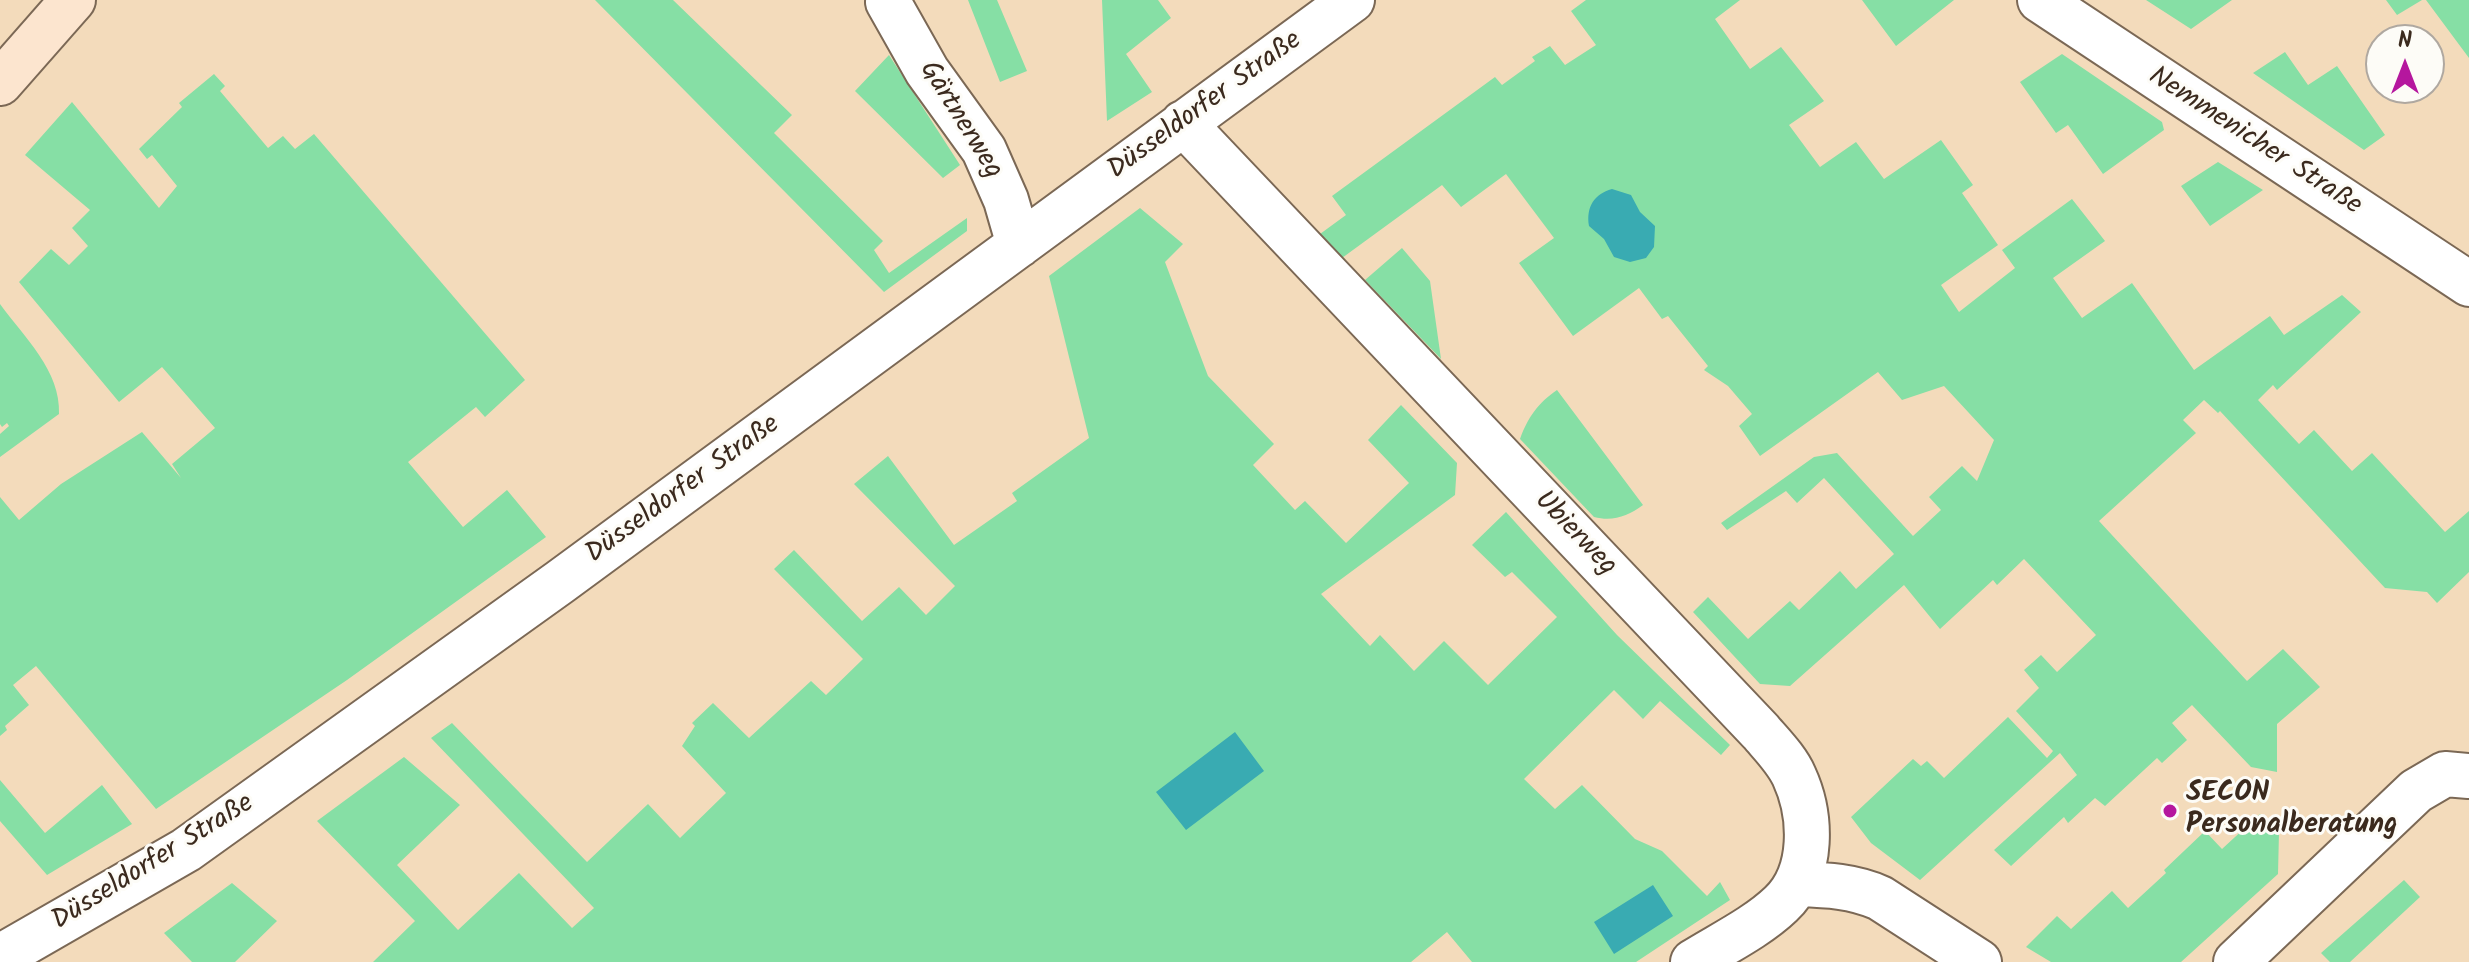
<!DOCTYPE html>
<meta charset="utf-8">
<style>
body{margin:0}
#map{position:relative;width:2469px;height:962px;overflow:hidden;background:#f3dbbb;font-family:Kalam,sans-serif}
canvas{display:block}
.north{position:absolute;left:2365px;top:24px;width:80px;height:80px;box-sizing:border-box;background:#fdfcf7;border:2px solid #afa8a0;border-radius:50%;rotate:0deg;font-size:22px;font-weight:700;line-height:32px;text-align:center;color:#3b2a1e}
.north::after{content:'';display:block;margin:auto;width:28px;height:36px;background:#b5179e;clip-path:polygon(50% 0,100% 100%,50% 72%,0 100%)}
</style>
<div id="map">
<canvas width="2469" height="962"></canvas>
<div class="north">N</div>
</div>
<script>
const c = document.querySelector('canvas').getContext('2d');
c.lineJoin = 'round';
function fillPath(path, color) {
  c.fillStyle = color;
  c.fill(path, 'evenodd');
}
function trace(path, color, width, dash) {
  c.strokeStyle = color;
  c.lineWidth = width;
  c.lineCap = dash ? 'butt' : 'round';
  c.setLineDash(dash || []);
  c.stroke(path);
}
function drawText(font, color, halo, rows, align = 'center') {
  c.font = font + ' Kalam,sans-serif';
  c.lineWidth = 6;
  c.setLineDash([]);
  c.textBaseline = 'middle';
  c.strokeStyle = halo;
  c.fillStyle = color;
  for (const [text, x, y, turn = 0] of rows) {
    c.save();
    c.translate(x, y);
    c.rotate((+turn || 0) * Math.PI / 180);
    c.textAlign = isNaN(turn) ? turn : align;
    if (halo) c.strokeText(text, 0, 0);
    c.fillText(text, 0, 0);
    c.restore();
  }
}
const green = new Path2D(`
 M 595,0 L 673,0 L 792,115 L 774,133 L 883,241 L 874,250 L 889,273 L 967,218 L 967,231 L 884,292 Z
 M 968,0 L 997,0 L 1027,71 L 1000,82 Z
 M 1102,0 L 1158,0 L 1171,18 L 1126,54 L 1152,92 L 1107,121 Z
 M 1586,0 L 1740,0 L 1715,19 L 1750,69 L 1781,47 L 1824,101 L 1789,125 L 1820,167 L 1856,142 L 1884,179 L 1941,140 L 1973,185 L 1962,193 L 1998,245 L 1941,285 L 1959,312 L 2015,268 L 2002,250 L 2072,199 L 2105,241 L 2053,278 L 2082,318 L 2132,283 L 2194,370 L 2270,316 L 2284,335 L 2342,295 L 2361,312 L 2277,390 L 2273,385 L 2258,400 L 2299,444 L 2314,430 L 2352,471 L 2372,453 L 2445,532 L 2469,511 L 2469,572 L 2437,603 L 2427,592 L 2385,588 L 2220,411 L 2218,413 L 2204,400 L 2183,420 L 2196,433 L 2099,521 L 2247,681 L 2283,649 L 2320,687 L 2277,724 L 2277,772 L 2251,767 L 2192,705 L 2172,723 L 2187,740 L 2162,763 L 2157,758 L 2105,806 L 2095,798 L 2068,823 L 2064,817 L 2011,866 L 1994,850 L 2077,775 L 2060,753 L 1920,880 L 1871,843 L 1851,817 L 1913,759 L 1921,766 L 1927,761 L 1944,778 L 2008,717 L 2047,758 L 2053,751 L 2016,711 L 2039,688 L 2024,670 L 2041,655 L 2057,672 L 2096,635 L 2024,559 L 1997,585 L 1993,580 L 1940,629 L 1904,585 L 1790,686 L 1760,684 L 1693,612 L 1708,597 L 1748,639 L 1790,601 L 1799,610 L 1840,571 L 1856,589 L 1894,554 L 1824,478 L 1797,503 L 1786,491 L 1727,530 L 1721,523 L 1814,457 L 1837,453 L 1913,536 L 1941,510 L 1929,497 L 1962,466 L 1977,481 L 1994,440 L 1944,386 L 1902,400 L 1878,372 L 1760,456 L 1739,426 L 1752,414 L 1728,386 L 1704,370 L 1708,366 L 1668,316 L 1662,319 L 1639,288 L 1573,336 L 1519,263 L 1554,238 L 1506,174 L 1461,207 L 1442,185 L 1342,258 L 1320,234 L 1346,215 L 1332,196 L 1495,77 L 1502,85 L 1535,61 L 1532,57 L 1550,46 L 1565,65 L 1596,45 L 1571,11 Z
 M 1862,0 L 1954,0 L 1896,46 Z
 M 2146,0 L 2232,0 L 2191,29 Z
 M 2386,0 L 2422,0 L 2397,15 Z
 M 2426,0 L 2469,0 L 2469,58 Z
 M 2285,52 L 2308,85 L 2337,66 L 2385,135 L 2364,150 L 2253,73 Z
 M 2062,54 L 2162,122 L 2164,130 L 2103,174 L 2068,125 L 2056,133 L 2020,82 Z
 M 889,55 L 960,165 L 943,178 L 855,91 Z
 M 214,74 L 225,86 L 220,91 L 268,148 L 283,136 L 295,149 L 314,134 L 525,380 L 485,417 L 476,407 L 408,462 L 463,527 L 507,490 L 546,537 L 347,680 L 156,809 L 36,666 L 13,685 L 29,705 L 5,726 L 7,730 L 0,736 L 0,497 L 19,520 L 61,484 L 142,432 L 181,478 L 172,464 L 215,428 L 162,367 L 119,402 L 19,282 L 51,249 L 69,265 L 88,246 L 72,228 L 90,210 L 25,155 L 72,102 L 159,208 L 177,186 L 152,155 L 147,159 L 139,149 L 182,107 L 179,103 Z
 M 2218,162 L 2263,190 L 2210,226 L 2181,186 Z
 M 1140,208 L 1183,244 L 1165,262 L 1208,376 L 1274,444 L 1253,465 L 1295,510 L 1305,501 L 1346,543 L 1409,483 L 1368,440 L 1401,405 L 1457,463 L 1455,495 L 1321,594 L 1370,646 L 1380,635 L 1414,671 L 1444,641 L 1488,685 L 1557,617 L 1512,572 L 1505,577 L 1472,545 L 1506,512 L 1617,635 L 1730,745 L 1721,755 L 1660,701 L 1643,719 L 1614,690 L 1524,779 L 1555,809 L 1582,785 L 1635,839 L 1662,851 L 1707,896 L 1720,882 L 1730,900 L 1636,962 L 1472,962 L 1447,932 L 1411,962 L 373,962 L 415,921 L 317,821 L 404,757 L 460,805 L 397,865 L 458,930 L 519,873 L 572,928 L 594,908 L 431,738 L 452,723 L 587,862 L 648,804 L 680,838 L 726,793 L 682,746 L 695,726 L 692,723 L 713,703 L 749,738 L 811,681 L 826,695 L 863,659 L 774,569 L 794,550 L 862,621 L 899,587 L 926,615 L 955,586 L 854,484 L 888,456 L 954,545 L 1017,501 L 1012,493 L 1089,438 L 1049,276 Z
 M 1402,248 L 1430,281 L 1441,359 L 1365,280 Z
 M 0,304 C 24,337 61,371 59,414 L 0,457 L 0,434 L 9,426 L 7,423 L 2,427 L 0,424 Z
 M 1557,390 L 1643,505 C 1628,516 1613,522 1594,517 L 1520,439 C 1528,417 1538,403 1557,390 Z
 M 0,780 L 45,833 L 102,785 L 132,824 L 47,875 L 0,821 Z
 M 2260,814 L 2279,832 L 2278,874 L 2181,962 L 2051,962 L 2026,947 L 2057,916 L 2071,929 L 2112,891 L 2128,908 L 2166,873 L 2164,870 L 2205,831 L 2222,849 Z
 M 2404,880 L 2420,897 L 2350,962 L 2330,962 L 2321,953 Z
 M 232,883 L 277,921 L 235,962 L 192,962 L 164,933 Z`);
const water = new Path2D(`
 M 1612,189 L 1631,195 L 1640,212 L 1655,226 L 1654,247 L 1646,258 L 1630,262 L 1614,257 L 1604,239 L 1589,226 C 1586,207 1594,194 1612,189 Z
 M 1235,732 L 1264,771 L 1186,830 L 1156,792 Z
 M 1653,885 L 1673,916 L 1614,954 L 1594,922 Z`);
const street = new Path2D(`
 M 2040,0 L 2469,284
 M 888,2 L 927,71 L 984,150 L 1006,200 L 1019,245
 M 1183,123 L 1761,732 C 1773,746 1787,760 1794,776 C 1812,815 1814,873 1781,904 C 1757,927 1722,944 1693,962
 M 1798,884 C 1827,885 1853,886 1880,898 L 1979,962
 M 0,957 L 186,850 L 560,582 L 1352,0
 M 2236,962 L 2416,791 L 2445,774 L 2469,776`);
const secondary = new Path2D(`
 M 0,83 L 73,0`);
const markers = [
 [2170,811,8,"#b5179e"]
];
const streetNames = [
 ["Düsseldorfer Straße",1206,107,-36],
 ["Gärtnerweg",959,121,58],
 ["Nemmenicher Straße",2254,143,33],
 ["Düsseldorfer Straße",684,491,-36],
 ["Ubierweg",1574,535,46],
 ["Düsseldorfer Straße",154,864,-32]
];
const poiNames = [
 ["SECON",2186,795],
 ["Personalberatung",2186,827]
];
fillPath(green, '#86dfa5');
fillPath(water, '#39abb2');
trace(street, '#7b6855', 48);
trace(secondary, '#7b6855', 48);
trace(street, '#fff', 44);
trace(secondary, '#fce5cf', 44);
for (const [x, y, r, color] of markers) {
  const dot = new Path2D();
  dot.arc(x, y, r, 0, 2 * Math.PI);
  c.fillStyle = color;
  c.fill(dot);
  trace(dot, '#fdfcf7', 3);
}
drawText('28px', '#3b2a1e', '#fdfcf7', streetNames);
drawText('bold 28px', '#3b2a1e', '#fdfcf7', poiNames, 'left');
</script>
